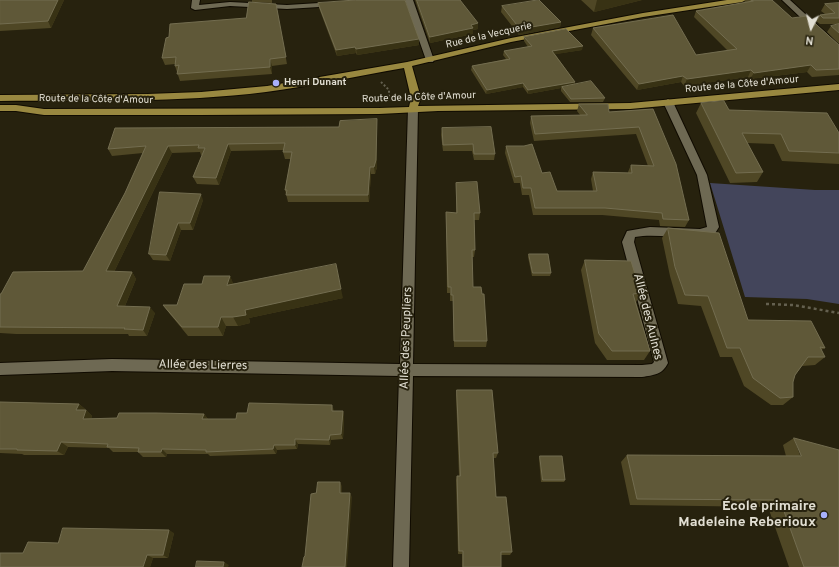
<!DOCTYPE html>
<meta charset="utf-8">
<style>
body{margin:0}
#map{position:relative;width:839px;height:567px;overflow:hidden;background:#27220e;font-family:Overpass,sans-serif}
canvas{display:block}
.north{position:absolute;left:791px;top:8px;width:40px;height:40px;-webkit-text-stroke:3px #27220e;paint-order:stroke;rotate:187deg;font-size:11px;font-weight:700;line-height:16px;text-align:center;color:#e2dfd3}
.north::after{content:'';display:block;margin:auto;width:14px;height:18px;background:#e2dfd3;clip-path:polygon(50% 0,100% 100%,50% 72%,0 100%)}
</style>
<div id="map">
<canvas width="839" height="567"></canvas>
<div class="north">N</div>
</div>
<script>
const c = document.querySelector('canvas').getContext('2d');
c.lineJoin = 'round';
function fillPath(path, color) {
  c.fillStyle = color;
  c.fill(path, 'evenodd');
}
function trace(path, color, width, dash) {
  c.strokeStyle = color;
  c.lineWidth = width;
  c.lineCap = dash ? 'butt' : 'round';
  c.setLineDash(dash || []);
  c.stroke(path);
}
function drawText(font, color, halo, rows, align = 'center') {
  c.font = font + ' Overpass,sans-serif';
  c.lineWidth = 4;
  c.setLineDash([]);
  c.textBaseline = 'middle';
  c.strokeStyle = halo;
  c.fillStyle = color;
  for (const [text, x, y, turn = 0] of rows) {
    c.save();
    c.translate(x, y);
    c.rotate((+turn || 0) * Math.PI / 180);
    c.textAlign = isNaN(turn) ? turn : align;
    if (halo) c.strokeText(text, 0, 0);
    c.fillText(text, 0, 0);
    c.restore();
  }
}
const green = new Path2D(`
 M 710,183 L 815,190 L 839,190 L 839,304 L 807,299 L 745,297 Z`);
const pathFar1 = new Path2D(`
 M 381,82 L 389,90 L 389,98`);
const path = new Path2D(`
 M 766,304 L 793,305 L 839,313`);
const minor = new Path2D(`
 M 192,0 L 200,0 L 199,5 L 230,2 L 287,5 L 335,2 L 339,4 L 335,6 L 287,9 L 230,6 L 195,10 L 191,8 Z
 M 405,0 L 413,0 L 434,60 L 433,62 L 427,62 L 426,60 Z
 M 782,0 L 790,0 L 839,45 L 839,51 L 836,51 Z
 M 668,99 L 673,102 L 707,175 L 719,227 L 714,235 C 689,243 661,232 635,237 L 634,242 L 668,363 C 662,375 654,375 642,377 L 413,376 L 409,567 L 393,567 L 399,376 L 112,371 L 0,375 L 0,363 L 112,359 L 400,364 L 408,109 L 413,106 L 418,109 L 413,364 L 642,365 L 652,364 L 654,362 L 622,242 L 627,231 L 650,227 L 700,229 L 707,227 L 697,175 L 663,102 Z`);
const major = new Path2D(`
 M 727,0 L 746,0 L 742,2 L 643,17 L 511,42 L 412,66 L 421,98 L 418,106 L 630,103 L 839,84 L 839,90 L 630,109 L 438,111 L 379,114 L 202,115 L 44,115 L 16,111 L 0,111 L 0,105 L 16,105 L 44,109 L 379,108 L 409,107 L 411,98 L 404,68 C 358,76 312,86 266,92 C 178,103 89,100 0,101 L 0,95 L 147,94 L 201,92 L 267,86 L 407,62 L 511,38 L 643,13 Z`);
const wall = new Path2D(`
 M 0,0 L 64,0 L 51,28 L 0,31 Z
 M 252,0 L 272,0 L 272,3 L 252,2 Z
 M 415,0 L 460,0 L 478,29 L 473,30 L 473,34 L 430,43 Z
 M 581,0 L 642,0 L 594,12 Z
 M 745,0 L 772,0 L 792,18 L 839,45 L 839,75 L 812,77 L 807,72 L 750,79 L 748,77 L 684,86 L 681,82 L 637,90 L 591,35 L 593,28 L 696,55 L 728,51 L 694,17 L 696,11 L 744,3 Z
 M 318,3 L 419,45 L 357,55 L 356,53 L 337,56 L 319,8 Z
 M 839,3 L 839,24 L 820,24 L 816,21 L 820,15 L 825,14 L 821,11 L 825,4 Z
 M 276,4 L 287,64 L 272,66 L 272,74 L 180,81 L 175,66 L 175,64 L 165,65 L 162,58 L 169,37 L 246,18 Z
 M 502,6 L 561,22 L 560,27 L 519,35 L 501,12 Z
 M 839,24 L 839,44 L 827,32 L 831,26 Z
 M 524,37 L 582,50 L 555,54 L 575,82 L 575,84 L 605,98 L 603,102 L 570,102 L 561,91 L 561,88 L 528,94 L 523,87 L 486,94 L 471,70 L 472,66 L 506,59 L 503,55 L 504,51 L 528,47 L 524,41 Z
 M 701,103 L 729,110 L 839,133 L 839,164 L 782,161 L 774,144 L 747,143 L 763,172 L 757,182 L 730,183 L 696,113 Z
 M 579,104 L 609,112 L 653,109 L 689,220 L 685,227 L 660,226 L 659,220 L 602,215 L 533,215 L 529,195 L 522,195 L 520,183 L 514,183 L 505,153 L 506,146 L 542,173 L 557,191 L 593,191 L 591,179 L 593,172 L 628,173 L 628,172 L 631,165 L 648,166 L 636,134 L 534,141 L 530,123 L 531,116 L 580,115 L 577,111 Z
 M 377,119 L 377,167 L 375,174 L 371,174 L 369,202 L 288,202 L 285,190 L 291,159 L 285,159 L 283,152 L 283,150 L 231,151 L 219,185 L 197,184 L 193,177 L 202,155 L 201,155 L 200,152 L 172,153 L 114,272 L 132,272 L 136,279 L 125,306 L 155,313 L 147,336 L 129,336 L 128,334 L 16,334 L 0,333 L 0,294 L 83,271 L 125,193 L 143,153 L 112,156 L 108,149 L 339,127 Z
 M 442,128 L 495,154 L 494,160 L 474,160 L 472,151 L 443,151 L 441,135 Z
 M 456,183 L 480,213 L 479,220 L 474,220 L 475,250 L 474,257 L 472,257 L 473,287 L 487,341 L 486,347 L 454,347 L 453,301 L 450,301 L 450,293 L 447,293 L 446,219 L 446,212 L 456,213 Z
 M 160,192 L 203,200 L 193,230 L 181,230 L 170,261 L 153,260 L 149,254 Z
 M 668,228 L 748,320 L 825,348 L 821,350 L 825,357 L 815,365 L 802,366 L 795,375 L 793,382 L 793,397 L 783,405 L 771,405 L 744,386 L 732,357 L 720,357 L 701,306 L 678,304 L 670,276 L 662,238 Z
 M 529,254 L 551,273 L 550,276 L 532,276 L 528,257 Z
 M 585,260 L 641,293 L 636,302 L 650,351 L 644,360 L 607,360 L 595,343 L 581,270 Z
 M 230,276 L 233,284 L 343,298 L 249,318 L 250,323 L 238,326 L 226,326 L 223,336 L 188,336 L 169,313 L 163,305 L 177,305 L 202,284 Z
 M 457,390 L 498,453 L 496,458 L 493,458 L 496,497 L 512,552 L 510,555 L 501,555 L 501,567 L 462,567 L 462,554 L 458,554 L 456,480 L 457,476 L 459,476 L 456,395 Z
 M 0,402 L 79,404 L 85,409 L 84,410 L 86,410 L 92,416 L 91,419 L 204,414 L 208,419 L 236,419 L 247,413 L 334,410 L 334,411 L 343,411 L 344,417 L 343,439 L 331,440 L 330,445 L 298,444 L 297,449 L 277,450 L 276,454 L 210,456 L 208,454 L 167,454 L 166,457 L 143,457 L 138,452 L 113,452 L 109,448 L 68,447 L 64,455 L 24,455 L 22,454 L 0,453 Z
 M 794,438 L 839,567 L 789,567 L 768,507 L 630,505 L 621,462 L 627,455 L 786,456 L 783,445 Z
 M 540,456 L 565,480 L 564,482 L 541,482 L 539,458 Z
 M 174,533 L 168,558 L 153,558 L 150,567 L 0,567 L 23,553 Z`);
const shadedWall = new Path2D(`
 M 58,0 L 64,0 L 51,28 L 48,21 Z
 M 597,0 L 642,0 L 594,12 Z
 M 561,22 L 560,27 L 519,35 L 520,29 Z
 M 478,23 L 478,29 L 473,30 L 473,34 L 430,43 L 430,37 Z
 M 419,39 L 419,45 L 357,55 L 356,49 Z
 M 583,46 L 582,50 L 551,55 L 552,51 Z
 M 355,47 L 356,53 L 337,56 L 336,50 Z
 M 270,59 L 272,66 L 272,74 L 270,67 Z
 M 811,65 L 807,72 L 750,79 L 754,73 Z
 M 751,70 L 748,77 L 684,86 L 687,79 Z
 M 683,76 L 681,82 L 637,90 L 639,84 Z
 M 575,82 L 574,86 L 562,87 L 561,88 L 528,94 L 528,90 Z
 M 523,83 L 523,87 L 486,94 L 487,90 Z
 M 377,119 L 377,167 L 375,174 L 374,167 Z
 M 228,144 L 231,151 L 219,185 L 216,178 Z
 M 168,146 L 172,153 L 111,278 L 106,271 Z
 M 370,167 L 371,174 L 369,202 L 368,195 Z
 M 201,194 L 203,200 L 193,230 L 190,223 Z
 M 178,223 L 181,230 L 170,261 L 166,255 Z
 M 132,272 L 136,279 L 122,313 L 117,306 Z
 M 230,276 L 234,285 L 227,285 Z
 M 341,289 L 343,298 L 249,318 L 250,323 L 238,326 L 233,317 L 245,310 Z
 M 150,307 L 155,313 L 147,336 L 143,330 Z
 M 221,317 L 226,326 L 223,336 L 218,327 Z
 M 79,404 L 85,409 L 82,416 L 76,410 Z
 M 332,405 L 334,410 L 333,416 L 332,411 Z
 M 86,410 L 92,416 L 89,424 L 83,419 Z
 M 343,411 L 344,417 L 343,439 L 341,434 Z
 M 204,414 L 208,419 L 202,419 Z
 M 330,435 L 331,440 L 330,445 L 329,440 Z
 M 295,439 L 298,444 L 297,449 L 295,445 Z
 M 61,442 L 68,447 L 64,455 L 57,451 Z
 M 274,445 L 277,450 L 276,454 L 273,449 Z
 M 162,449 L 167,454 L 166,457 L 161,452 Z
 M 340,482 L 342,486 L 342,497 L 340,493 Z
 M 350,493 L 352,497 L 347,567 L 345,567 Z
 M 169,530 L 174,533 L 168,558 L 163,555 Z
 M 147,555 L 153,558 L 150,567 L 143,567 Z
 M 224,562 L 229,565 L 228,567 L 223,567 Z`);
const building = new Path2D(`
 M 0,0 L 58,0 L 48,21 L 0,24 Z
 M 356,0 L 405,0 L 419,39 L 356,49 L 355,47 L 336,50 L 318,3 Z
 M 417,0 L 460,0 L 478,23 L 471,25 L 473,28 L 430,37 Z
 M 539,0 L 561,22 L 520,29 L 502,6 Z
 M 751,0 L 772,0 L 792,18 L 807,16 L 839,45 L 839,69 L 816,70 L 811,65 L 754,73 L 751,70 L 687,79 L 683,76 L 639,84 L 593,28 L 673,15 L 696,55 L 737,49 L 696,11 L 753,1 Z
 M 249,2 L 276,4 L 286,57 L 270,59 L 270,67 L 177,74 L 179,65 L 175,66 L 176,57 L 162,58 L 166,38 L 169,37 L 170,24 L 246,18 Z
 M 839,3 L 839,18 L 823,18 L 820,15 L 835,13 L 825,4 Z
 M 839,24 L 839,33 L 831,26 Z
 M 566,29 L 583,46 L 552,51 L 575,82 L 528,90 L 523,83 L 487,90 L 472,66 L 510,59 L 504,51 L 532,46 L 524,37 Z
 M 591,81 L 605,98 L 571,99 L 562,87 Z
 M 724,101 L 729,110 L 827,113 L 839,133 L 839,153 L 789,151 L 781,134 L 742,133 L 763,172 L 736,173 L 701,103 Z
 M 579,104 L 608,104 L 609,112 L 653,109 L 676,164 L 689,220 L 663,219 L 662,213 L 605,208 L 535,208 L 531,188 L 523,188 L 521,176 L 515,177 L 506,146 L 524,146 L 532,144 L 542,173 L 550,172 L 557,191 L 597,191 L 593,172 L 632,173 L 631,165 L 654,166 L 639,127 L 535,134 L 531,116 L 587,115 Z
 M 377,119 L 376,160 L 374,167 L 370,167 L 368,195 L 286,195 L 287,190 L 285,190 L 292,152 L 283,152 L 285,143 L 228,144 L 216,178 L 193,177 L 205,148 L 198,148 L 199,145 L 168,146 L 106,271 L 132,272 L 117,306 L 150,307 L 143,330 L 124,329 L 125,328 L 0,327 L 0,294 L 1,294 L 13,272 L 83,271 L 125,193 L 146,146 L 108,149 L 115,128 L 339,127 L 340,121 Z
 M 491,127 L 495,154 L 474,154 L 473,144 L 443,145 L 442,128 Z
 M 477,182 L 480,213 L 474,213 L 475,250 L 472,250 L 473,287 L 481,287 L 482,294 L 484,294 L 487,341 L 454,341 L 453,295 L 451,295 L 451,287 L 448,287 L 446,212 L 457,213 L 456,183 Z
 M 160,192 L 201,194 L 190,223 L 178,223 L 166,255 L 149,254 Z
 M 668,228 L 719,233 L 748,320 L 811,321 L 825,348 L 820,347 L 825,357 L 808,357 L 795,375 L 793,382 L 793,397 L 780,398 L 753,378 L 740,348 L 727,348 L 708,296 L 685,295 L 675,267 Z
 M 529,254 L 548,254 L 551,273 L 533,273 Z
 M 585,260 L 631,261 L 641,293 L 633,294 L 650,351 L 612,351 L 599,334 Z
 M 336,264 L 341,289 L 245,310 L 246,315 L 233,317 L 221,317 L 218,327 L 182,327 L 163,305 L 177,305 L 184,284 L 202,284 L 204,276 L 230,276 L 227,285 Z
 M 457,390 L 492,390 L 498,453 L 493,453 L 496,497 L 506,497 L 512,552 L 501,552 L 501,567 L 463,567 L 463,551 L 459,551 L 457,476 L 460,476 Z
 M 0,402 L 79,404 L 76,410 L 86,410 L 83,419 L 117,418 L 119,413 L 156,413 L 204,414 L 202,419 L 236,419 L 237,413 L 247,413 L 249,403 L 332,405 L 332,411 L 343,411 L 341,434 L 330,435 L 329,440 L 295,439 L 295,445 L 274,445 L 273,449 L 206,452 L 206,450 L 162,449 L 161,452 L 138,452 L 139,448 L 107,447 L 108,444 L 61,442 L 57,451 L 17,450 L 17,449 L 0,449 Z
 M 794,438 L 839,450 L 839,567 L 804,567 L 780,500 L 637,499 L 627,455 L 801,456 Z
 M 540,456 L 562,456 L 565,480 L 543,480 Z
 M 318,482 L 340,482 L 340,493 L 350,493 L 345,567 L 302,567 L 304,557 L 305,556 L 311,494 L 316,493 Z
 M 63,528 L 169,530 L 163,555 L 147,555 L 143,567 L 0,567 L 0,553 L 23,553 L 28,542 L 58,543 Z
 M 197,561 L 224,562 L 223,567 L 196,567 Z`);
const markers = [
 [276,83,4,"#a8b0fc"],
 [824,515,4,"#a8b0fc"]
];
const farStreetnames = [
 ["Rue de la Vecquerie",489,36,-13],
 ["Route de la Côte d'Amour",742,85,-5],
 ["Route de la Côte d'Amour",419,98,-2],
 ["Route de la Côte d'Amour",96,100,1]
];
const farPoinames = [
 ["Henri Dunant",284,83]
];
const streetNames = [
 ["Allée des Aulnes",647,317,76],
 ["Allée des Peupliers",407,338,-88],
 ["Allée des Lierres",203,366,1]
];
const nearPoinames = [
 ["École primaire",816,507],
 ["Madeleine Reberioux",816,523]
];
fillPath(green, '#43455b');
trace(minor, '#100b00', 2);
trace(major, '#100b00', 2);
trace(pathFar1, '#64604f', 2, [2, 2]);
trace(path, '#64604f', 2.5, [3, 3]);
fillPath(minor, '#6e6953');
fillPath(major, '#998840');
fillPath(wall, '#4f4725');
fillPath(shadedWall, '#383214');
fillPath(building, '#5f5838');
trace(building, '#736d50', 1);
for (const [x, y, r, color] of markers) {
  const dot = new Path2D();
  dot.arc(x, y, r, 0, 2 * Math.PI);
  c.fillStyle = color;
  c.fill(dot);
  trace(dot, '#27220e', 1.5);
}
drawText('10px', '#e2dfd3', '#27220e', farStreetnames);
drawText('bold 10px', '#e2dfd3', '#27220e', farPoinames, 'left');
drawText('12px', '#e2dfd3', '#27220e', streetNames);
drawText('bold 14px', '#e2dfd3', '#27220e', nearPoinames, 'right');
</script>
